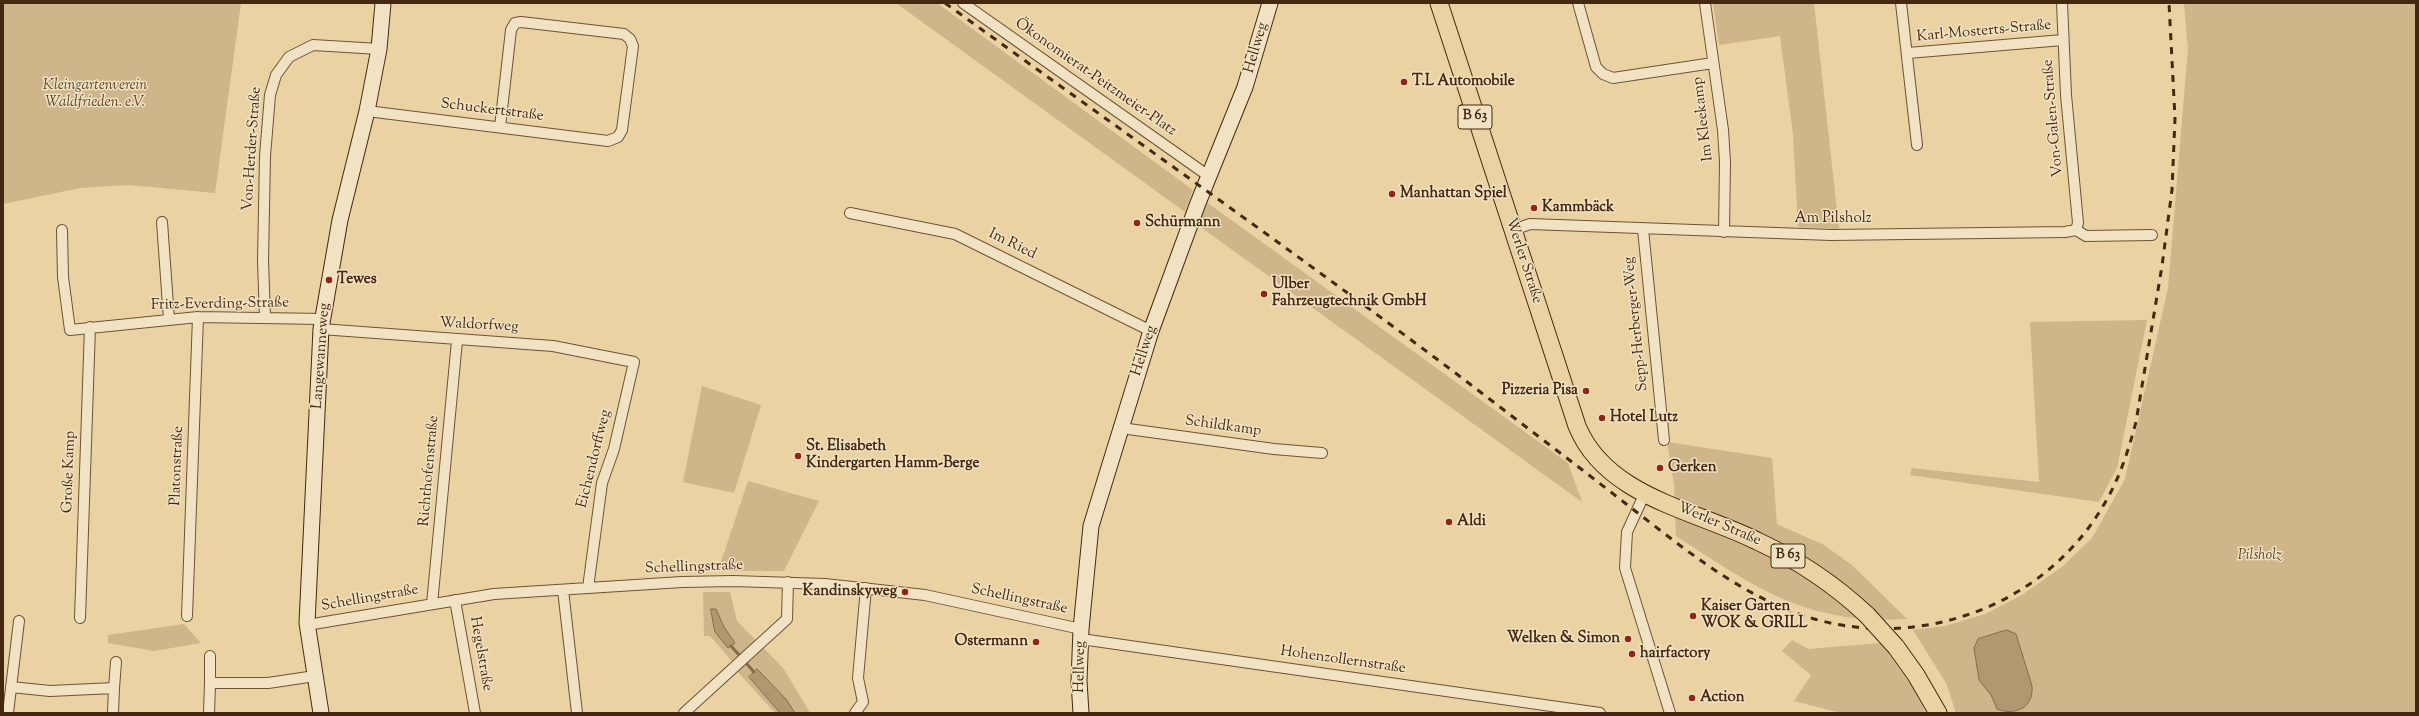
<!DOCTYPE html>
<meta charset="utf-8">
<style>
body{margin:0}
#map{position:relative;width:2419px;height:716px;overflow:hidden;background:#ead2a3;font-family:"Sorts Mill Goudy",serif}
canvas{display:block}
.frame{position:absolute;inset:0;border:4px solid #452811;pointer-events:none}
</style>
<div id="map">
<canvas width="2419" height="716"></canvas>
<div class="frame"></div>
</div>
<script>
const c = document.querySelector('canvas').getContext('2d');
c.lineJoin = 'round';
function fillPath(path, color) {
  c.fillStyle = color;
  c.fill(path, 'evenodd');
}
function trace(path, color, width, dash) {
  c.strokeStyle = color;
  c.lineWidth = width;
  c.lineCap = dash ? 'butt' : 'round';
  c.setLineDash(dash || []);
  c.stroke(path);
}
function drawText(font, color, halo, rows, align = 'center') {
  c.font = font + ' "Sorts Mill Goudy",serif';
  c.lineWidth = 3;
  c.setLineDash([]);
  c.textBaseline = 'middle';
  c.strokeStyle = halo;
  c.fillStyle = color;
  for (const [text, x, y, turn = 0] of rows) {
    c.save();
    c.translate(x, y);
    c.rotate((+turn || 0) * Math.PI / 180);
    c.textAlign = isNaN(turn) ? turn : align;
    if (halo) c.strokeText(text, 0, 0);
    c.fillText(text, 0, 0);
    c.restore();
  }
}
const green = new Path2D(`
 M 3,3 L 241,3 L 215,193 L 129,185 L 80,188 L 3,204 Z
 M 896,3 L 937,3 L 1193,190 L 1185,212 Z
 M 1713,3 L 1814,3 L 1839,229 L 1798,227 L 1793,134 L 1780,36 L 1719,45 Z
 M 2184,3 L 2416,3 L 2416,713 L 1956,713 L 1946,683 L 1913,630 L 1945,626 L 1985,614 L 2022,595 L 2063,566 L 2092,538 L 2125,479 L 2168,288 L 2188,49 Z
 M 1205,201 L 1568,463 L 1582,502 L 1195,223 Z
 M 2147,320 L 2117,468 L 2099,502 L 1910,475 L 1912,468 L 2039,482 L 2030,322 Z
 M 702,386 L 761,405 L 734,493 L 683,482 Z
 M 1667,442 L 1772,458 L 1777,524 L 1824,545 L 1852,565 L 1907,619 C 1807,625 1756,588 1676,536 L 1674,484 Z
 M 748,481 L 819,501 L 784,571 L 718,571 Z
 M 703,592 L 730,592 L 737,621 L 784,669 L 810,713 L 775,713 L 734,668 L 736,666 L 710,636 L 704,636 Z
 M 184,624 L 201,643 L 154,651 L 108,643 L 108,635 Z
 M 1792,640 L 1808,649 L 1881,643 L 1913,688 L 1926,713 L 1841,713 L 1794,701 L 1811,675 L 1782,651 Z`);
const water = new Path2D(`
 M 711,609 L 716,609 L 724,627 L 735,643 L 728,648 L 715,632 Z
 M 2007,630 L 2016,634 L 2032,686 C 2034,708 2015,716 1997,709 L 1991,695 L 1979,680 L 1974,648 L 1978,639 Z
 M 757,669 L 786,699 L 795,713 L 780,713 L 749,677 Z`);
const stream = new Path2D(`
 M 731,646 L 740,656
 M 746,663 L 754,672`);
const street = new Path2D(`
 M 963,3 L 1210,177
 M 1578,3 L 1596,67 L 1603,74 L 1613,78 L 1713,63
 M 1705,3 L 1723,130 L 1725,162 L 1724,232
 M 1901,3 L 1917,145
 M 2062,3 L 2066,95 L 2078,223 L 2076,230
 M 1908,53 L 2063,40
 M 367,111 L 608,141 L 618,137 L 622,130 L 633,46 L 630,39 L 624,34 L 521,22 L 515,23 L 511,30 L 500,127
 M 850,213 L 955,234 L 1151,331
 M 162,222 L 169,319
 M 1643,229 L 1664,440
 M 62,230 L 63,277 L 70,330 L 198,317 L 323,319
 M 1513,230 L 1530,224 L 1831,235 L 2065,232 L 2076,230 L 2086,236 L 2152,235
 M 265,317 L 263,261 L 265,156 L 270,95 L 276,75 L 289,57 L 313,45 L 379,49
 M 321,329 L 553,346 L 634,362 L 614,449 L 602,483 L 588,588
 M 1121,428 L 1274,449 L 1322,453
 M 1645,493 L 1627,532 L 1625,568 L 1670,713
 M 563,590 L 577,713
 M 455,600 L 475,713
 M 432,604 L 457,341
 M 187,616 L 198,317
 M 80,618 L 90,327
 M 307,625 L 494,594 L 682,582 L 733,581 L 825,584 L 925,595 L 1081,629
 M 1081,639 L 1600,713
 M 210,656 L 210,683
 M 11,687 L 50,691 L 114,688 L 113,713
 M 114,688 L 116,662
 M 8,713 L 19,621
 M 209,713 L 210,683 L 268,683 L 315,676
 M 684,713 L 787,619 L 788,582
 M 855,713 L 863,702 L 858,678 L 866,588`);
const secondary = new Path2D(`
 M 321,713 L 307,623 L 321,329 L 340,220 L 367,111 L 379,49 L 383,3
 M 1081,713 L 1079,681 L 1081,629 L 1091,526 L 1151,331 L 1198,203 L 1245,87 L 1270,3`);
const primary = new Path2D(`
 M 1439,3 L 1577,426 C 1606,497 1695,510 1757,541 C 1798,560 1834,584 1867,615
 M 1896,647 L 1916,675 L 1938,713`);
const rail = new Path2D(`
 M 945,3 C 1119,129 1295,252 1466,381 C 1518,421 1570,460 1621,500 C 1681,546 1744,600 1818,620 C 1927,649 2046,603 2103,506 C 2119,480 2128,452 2136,422 L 2162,266 L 2172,190 L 2175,118 L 2169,3`);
const primaryBridge = new Path2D(`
 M 1867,615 L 1896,647`);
const markers = [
 [1404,82,4,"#8f2418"],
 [1392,194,4,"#8f2418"],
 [1534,208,4,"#8f2418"],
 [1137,223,4,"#8f2418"],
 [329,280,4,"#8f2418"],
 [1264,294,4,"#8f2418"],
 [1586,391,4,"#8f2418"],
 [1602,418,4,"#8f2418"],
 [798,456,4,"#8f2418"],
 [1660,468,4,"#8f2418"],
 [1449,522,4,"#8f2418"],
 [905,592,4,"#8f2418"],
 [1693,616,4,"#8f2418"],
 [1628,639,4,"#8f2418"],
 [1036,642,4,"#8f2418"],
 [1632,654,4,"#8f2418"],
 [1692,698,4,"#8f2418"]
];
const shields = [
 [1475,117,34],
 [1788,556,34]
];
const shieldNames = [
 ["B 63",1475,117],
 ["B 63",1788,556]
];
const streetNames = [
 ["Karl-Mosterts-Straße",1984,32,-5],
 ["Hellweg",1257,48,-74],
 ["Ökonomierat-Peitzmeier-Platz",1095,78,35],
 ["Schuckertstraße",492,111,7],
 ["Von-Galen-Straße",2054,118,-95],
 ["Im Kleekamp",1704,119,-97],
 ["Von-Herder-Straße",253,149,-86],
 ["Am Pilsholz",1833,219],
 ["Im Ried",1012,245,26],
 ["Werler Straße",1523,261,72],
 ["Fritz-Everding-Straße",220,305,-1],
 ["Sepp-Herberger-Weg",1637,324,-96],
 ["Waldorfweg",479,326,3],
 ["Hellweg",1145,351,-72],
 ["Langewanneweg",322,356,-86],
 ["Schildkamp",1223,427,8],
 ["Eichendorffweg",595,459,-76],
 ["Platonstraße",178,466,-88],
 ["Richthofenstraße",430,471,-85],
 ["Große Kamp",70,472,-88],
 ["Werler Straße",1719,525,23],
 ["Schellingstraße",694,568,-2],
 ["Schellingstraße",370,599,-10],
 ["Schellingstraße",1019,600,12],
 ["Hegelstraße",480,654,80],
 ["Hohenzollernstraße",1343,661,8],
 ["Hellweg",1081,667,-89]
];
const poiNames = [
 ["T.L Automobile",1412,82],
 ["Manhattan Spiel",1400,194],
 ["Kammbäck",1542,208],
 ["Schürmann",1145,223],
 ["Tewes",337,280],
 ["Ulber",1272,285],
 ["Fahrzeugtechnik GmbH",1272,302],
 ["Pizzeria Pisa",1578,391,"right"],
 ["Hotel Lutz",1610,418],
 ["St. Elisabeth",806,447],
 ["Kindergarten Hamm-Berge",806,464],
 ["Gerken",1668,468],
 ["Aldi",1457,522],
 ["Kandinskyweg",897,592,"right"],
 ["Kaiser Garten",1701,607],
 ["WOK & GRILL",1701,624],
 ["Welken & Simon",1620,639,"right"],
 ["Ostermann",1028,642,"right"],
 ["hairfactory",1640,654],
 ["Action",1700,698]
];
const parkNames = [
 ["Kleingartenverein",95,86],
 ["Waldfrieden. e.V.",95,103],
 ["Pilsholz",2260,556]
];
fillPath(green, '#ceb58a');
fillPath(water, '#b29871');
trace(water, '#866b4b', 1);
trace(stream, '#866b4b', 3);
trace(street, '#6e5236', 12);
trace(secondary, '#452811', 17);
trace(primary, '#452811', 19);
trace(street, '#f1e2c3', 10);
trace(secondary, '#f1e2c3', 15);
trace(primary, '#ead2a3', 17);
trace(rail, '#452811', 3, [7, 7]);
trace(primaryBridge, '#452811', 19, []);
trace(primaryBridge, '#ead2a3', 17);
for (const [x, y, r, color] of markers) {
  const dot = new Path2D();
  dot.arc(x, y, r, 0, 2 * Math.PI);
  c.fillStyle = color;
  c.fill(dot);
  trace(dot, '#f1e2c3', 1.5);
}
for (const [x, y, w] of shields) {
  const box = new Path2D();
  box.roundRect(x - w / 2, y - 12, w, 24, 3);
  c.fillStyle = '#f1e2c3';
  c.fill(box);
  trace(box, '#452811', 1);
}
drawText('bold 14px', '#452811', null, shieldNames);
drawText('15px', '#452811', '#f1e2c3', streetNames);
drawText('bold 15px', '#452811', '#f1e2c3', poiNames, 'left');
drawText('italic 15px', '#604429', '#f1e2c3', parkNames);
</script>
